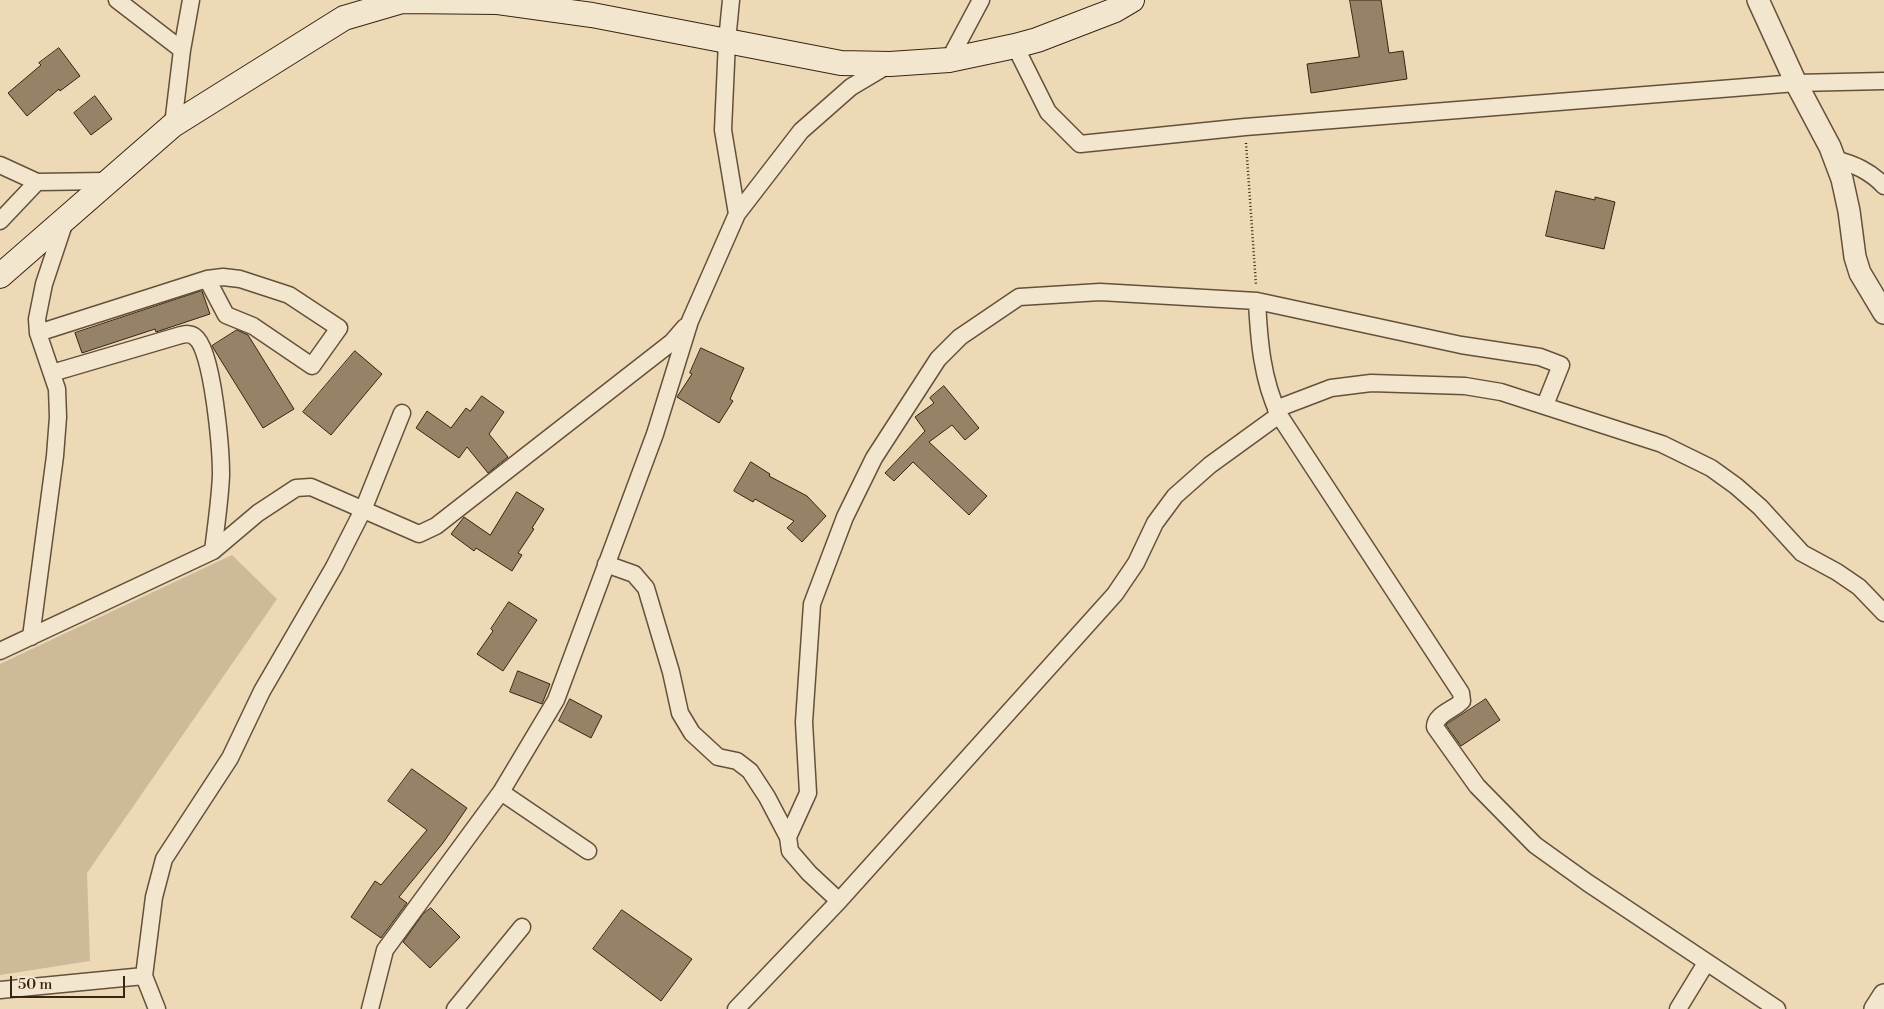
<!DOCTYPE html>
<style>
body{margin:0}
#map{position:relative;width:1884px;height:1009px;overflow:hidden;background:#edd9b5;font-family:"Libre Bodoni",serif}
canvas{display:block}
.scale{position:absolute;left:10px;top:976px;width:115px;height:22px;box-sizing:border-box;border:2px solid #382411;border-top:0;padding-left:6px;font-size:15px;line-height:18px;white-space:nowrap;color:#382411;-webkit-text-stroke:4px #f3e6cf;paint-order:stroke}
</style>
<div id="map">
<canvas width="1884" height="1009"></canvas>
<div class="scale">50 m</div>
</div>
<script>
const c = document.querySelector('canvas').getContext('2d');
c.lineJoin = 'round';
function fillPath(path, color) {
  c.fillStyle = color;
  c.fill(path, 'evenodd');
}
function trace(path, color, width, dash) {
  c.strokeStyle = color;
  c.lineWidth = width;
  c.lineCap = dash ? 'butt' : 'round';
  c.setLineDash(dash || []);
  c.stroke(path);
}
const green = new Path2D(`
 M 232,555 L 277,599 L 87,873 L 90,961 L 0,975 L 0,664 Z`);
const building = new Path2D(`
 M 1350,0 L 1381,0 L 1389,53 L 1403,51 L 1407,79 L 1311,93 L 1307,64 L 1359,57 Z
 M 59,48 L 80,76 L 60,91 L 59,89 L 27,116 L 8,93 L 41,65 L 39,63 Z
 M 95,96 L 112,119 L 91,135 L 74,113 Z
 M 1556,191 L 1595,200 L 1595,197 L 1615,202 L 1604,249 L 1546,236 Z
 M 202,291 L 210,314 L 156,332 L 155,329 L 82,353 L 75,333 Z
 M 237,330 L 248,335 L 294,409 L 263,428 L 212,346 Z
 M 701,348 L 744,368 L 730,399 L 733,401 L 719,423 L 677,397 L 692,374 L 690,373 Z
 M 355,351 L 382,374 L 331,435 L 303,412 Z
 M 944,386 L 979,428 L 965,440 L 952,425 L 929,442 L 987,496 L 969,515 L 913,462 L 894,481 L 885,473 L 925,431 L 915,417 L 934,403 L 930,398 Z
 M 482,396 L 504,412 L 489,434 L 508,457 L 488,473 L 467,447 L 459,458 L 416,428 L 427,411 L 451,428 L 466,408 L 470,411 Z
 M 751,462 L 770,474 L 769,476 L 807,496 L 826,516 L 802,542 L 787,528 L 794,521 L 755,499 L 753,502 L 734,491 Z
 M 517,492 L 544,509 L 532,528 L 534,529 L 518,553 L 522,555 L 512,571 L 476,548 L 474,551 L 451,534 L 464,517 L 490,535 Z
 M 509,602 L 537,620 L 503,671 L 477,654 L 493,631 L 491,629 Z
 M 518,671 L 550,684 L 542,704 L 510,692 Z
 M 570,699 L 602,716 L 591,738 L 559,721 Z
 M 1486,699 L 1500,720 L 1461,746 L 1446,725 Z
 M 412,769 L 467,808 L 443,843 L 399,897 L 407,903 L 381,938 L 351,917 L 375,881 L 381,885 L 427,830 L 388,801 Z
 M 431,908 L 460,937 L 430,968 L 403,942 L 423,914 Z
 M 622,910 L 692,959 L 661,1001 L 593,949 Z`);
const path = new Path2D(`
 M 1246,143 L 1256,285`);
const minor = new Path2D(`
 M 117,0 L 182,50 L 173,125
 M 731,0 L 727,41 L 723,130 L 737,214
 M 1015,46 L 1048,112 L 1080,144 L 1245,127 L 1796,83 L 1884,81
 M 182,50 L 191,0
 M 949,60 L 981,0
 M 1834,159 C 1854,164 1870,171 1884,186
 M 0,165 L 37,182 L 107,181
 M 0,221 L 37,182
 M 1257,301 C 1259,341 1262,379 1279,415
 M 38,333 L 207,279 L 223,277 L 240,279 L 289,295 L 339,328 L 312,366 L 253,326 L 226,315 L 207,279
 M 52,373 L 181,335 C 186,334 191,333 195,337 C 213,349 221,451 221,475 C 220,500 216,526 213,551
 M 1276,409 L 1331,388 L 1371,383 L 1465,386 L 1501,392 L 1662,444 L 1711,468 L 1736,486 L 1760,507 L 1802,553 L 1837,572 L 1859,587 L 1884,613
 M 606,564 L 634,574 L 646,588 L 671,672 L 680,713 L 692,733 L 718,757 L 737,761 L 750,771 L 767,797 L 788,837 L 790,851 L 809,873 L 839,901
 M 31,637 L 55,456 L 58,417 L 57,389 L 38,333 L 37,319 L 44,284 L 65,221
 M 0,651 L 213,551 L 258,513 L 296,488 L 311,487 L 419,534 L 436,526 L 672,342 L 685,327
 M 501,792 L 588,851
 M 788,837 L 808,793 L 804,722 L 812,604 L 845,517 L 874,458 L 938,359 L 960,337 L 1019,297 L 1100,292 L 1257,301 L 1461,345 L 1540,357 L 1561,365 L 1545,405
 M 144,976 L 154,897 L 164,859 L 230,758 L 262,691 L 334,567 L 363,510 L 402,413
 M 0,990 L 144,976 L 157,1009
 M 370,1009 L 385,950 L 501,792 L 556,700 L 655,434 L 690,321 L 737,214 L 801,131 L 851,87 L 888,65
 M 455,1009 L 522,927
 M 736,1009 L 839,901 L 1115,594 L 1136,563 L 1155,523 L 1175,496 L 1210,465 L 1279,415 L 1461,693 L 1462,701 C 1454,710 1435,714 1435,727 L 1477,786 L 1535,845 L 1588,883 L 1777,1009
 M 1678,1009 L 1706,963`);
const tertiary = new Path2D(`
 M 1758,0 L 1796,83 L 1830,147 L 1842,179 L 1849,211 L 1855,257 L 1860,273 L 1884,313
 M 1875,1009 L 1884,995`);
const secondary = new Path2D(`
 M 0,276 L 173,125 L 344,18 L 402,1 L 498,2 L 592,15 L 841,63 L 890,64 L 949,60 L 1015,46 L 1037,40 L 1115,10 L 1132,0`);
fillPath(green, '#ceba99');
fillPath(building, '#968266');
trace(building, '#382411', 1);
trace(minor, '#65513a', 19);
trace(tertiary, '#65513a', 24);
trace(secondary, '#382411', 26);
trace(path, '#382411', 2.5, [1, 2.5]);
trace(minor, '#f3e6cf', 16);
trace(tertiary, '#f3e6cf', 21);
trace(secondary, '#f3e6cf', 24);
</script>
